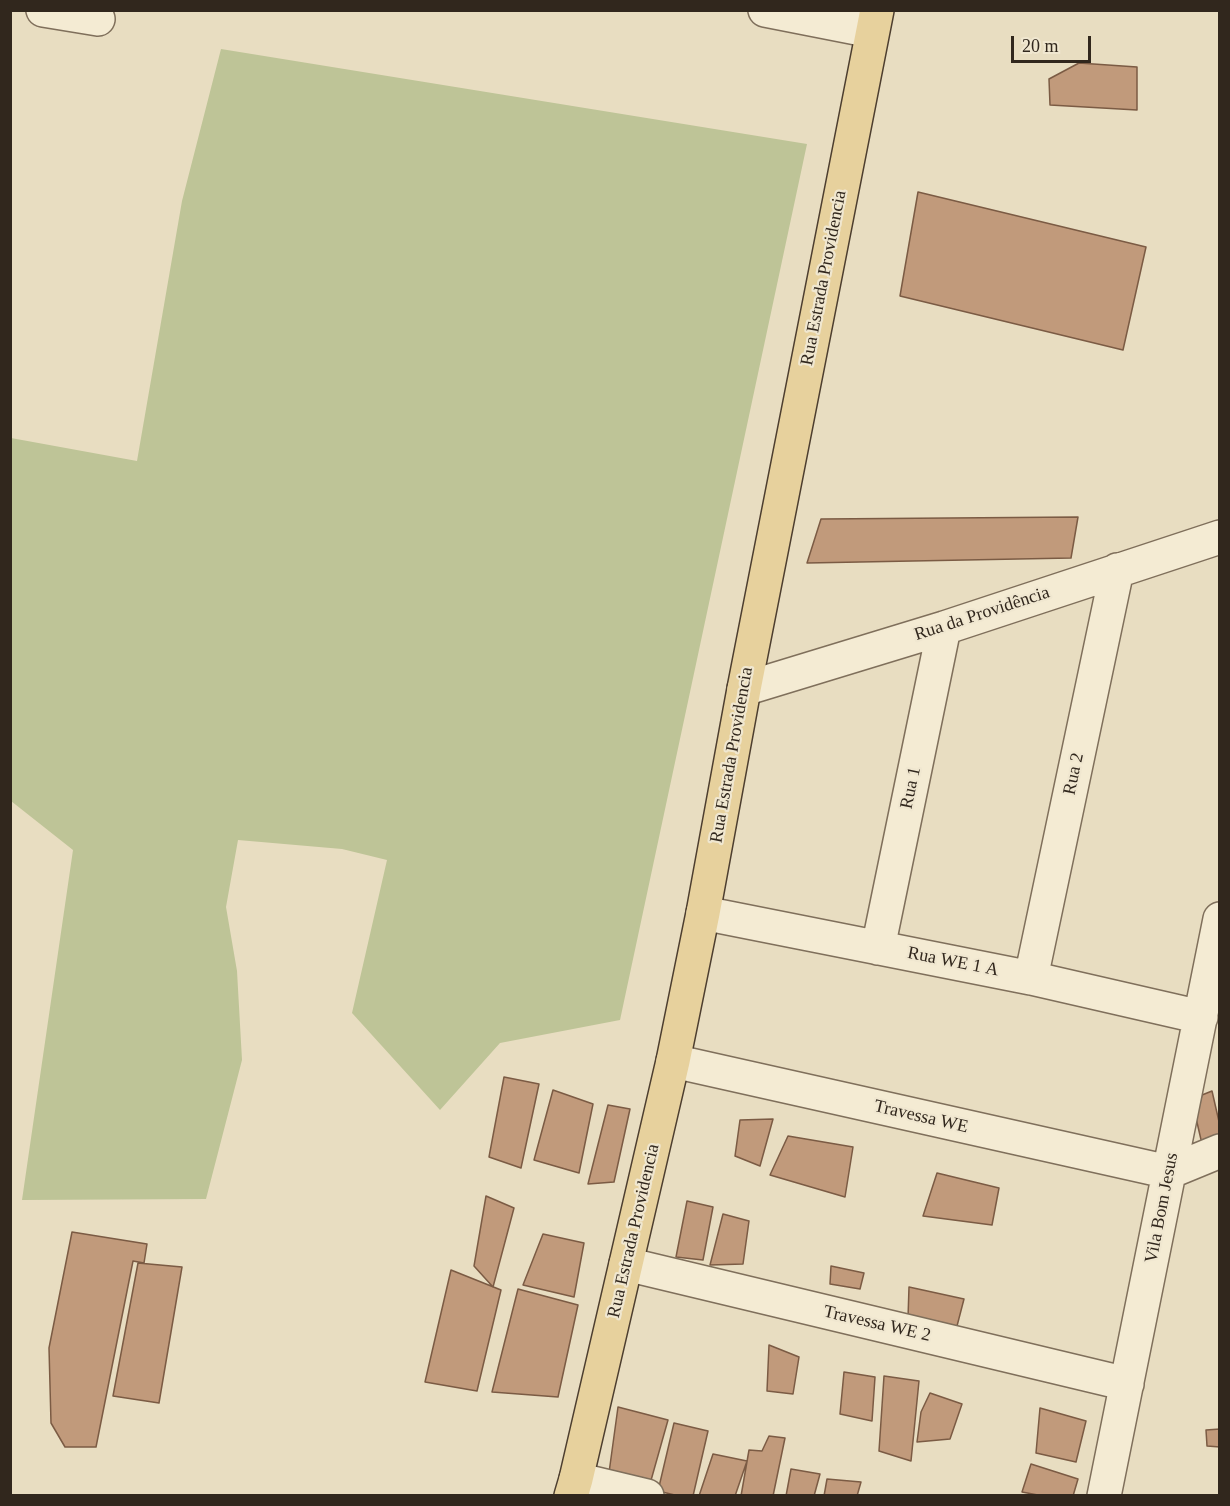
<!DOCTYPE html>
<meta charset="utf-8">
<style>
body{margin:0}
#map{position:relative;width:1230px;height:1506px;overflow:hidden;background:#e8ddc1;font-family:"Times New Roman",serif}
canvas{display:block}
.frame{position:absolute;inset:0;border:12px solid #31271d;pointer-events:none}
.scale{position:absolute;left:1011px;top:36px;width:80px;height:27px;box-sizing:border-box;border:3px solid #31271d;border-top:0;padding-left:8px;font-size:18px;line-height:21px;white-space:nowrap;color:#31271d;-webkit-text-stroke:4px #f0e7d0;paint-order:stroke}
</style>
<div id="map">
<canvas width="1230" height="1506"></canvas>
<div class="frame"></div>
<div class="scale">20 m</div>
</div>
<script>
const c = document.querySelector('canvas').getContext('2d');
c.lineJoin = 'round';
function fillPath(path, color) {
  c.fillStyle = color;
  c.fill(path, 'evenodd');
}
function trace(path, color, width, dash) {
  c.strokeStyle = color;
  c.lineWidth = width;
  c.lineCap = dash ? 'butt' : 'round';
  c.setLineDash(dash || []);
  c.stroke(path);
}
function drawText(font, color, halo, rows, align = 'center') {
  c.font = font + ' "Times New Roman",serif';
  c.lineWidth = 4.5;
  c.setLineDash([]);
  c.textBaseline = 'middle';
  c.strokeStyle = halo;
  c.fillStyle = color;
  for (const [text, x, y, turn = 0] of rows) {
    c.save();
    c.translate(x, y);
    c.rotate((+turn || 0) * Math.PI / 180);
    c.textAlign = isNaN(turn) ? turn : align;
    if (halo) c.strokeText(text, 0, 0);
    c.fillText(text, 0, 0);
    c.restore();
  }
}
const green = new Path2D(`
 M 221,49 L 807,144 L 620,1020 L 500,1043 L 440,1110 L 352,1013 L 387,860 L 342,849 L 238,840 L 226,907 L 237,971 L 242,1060 L 206,1199 L 22,1200 L 73,850 L 11,801 L 11,438 L 137,461 L 182,201 Z`);
const building = new Path2D(`
 M 1079,63 L 1137,67 L 1137,110 L 1050,105 L 1049,79 Z
 M 918,192 L 1146,247 L 1123,350 L 900,296 Z
 M 1078,517 L 1071,558 L 807,563 L 821,519 Z
 M 504,1077 L 539,1084 L 521,1168 L 489,1157 Z
 M 553,1090 L 593,1104 L 579,1173 L 534,1160 Z
 M 1212,1091 L 1220,1126 L 1220,1139 L 1202,1144 L 1196,1118 L 1202,1095 Z
 M 608,1105 L 630,1109 L 614,1182 L 588,1184 Z
 M 773,1119 L 760,1166 L 735,1156 L 740,1120 Z
 M 788,1136 L 853,1147 L 845,1197 L 770,1175 Z
 M 937,1173 L 999,1188 L 992,1225 L 923,1216 Z
 M 486,1196 L 514,1208 L 493,1287 L 474,1266 Z
 M 687,1201 L 713,1207 L 703,1260 L 676,1257 Z
 M 723,1214 L 749,1221 L 743,1264 L 710,1265 Z
 M 72,1232 L 147,1244 L 144,1263 L 133,1261 L 96,1447 L 65,1447 L 51,1423 L 49,1348 Z
 M 543,1234 L 584,1243 L 574,1297 L 523,1285 Z
 M 138,1263 L 182,1267 L 159,1403 L 113,1396 Z
 M 831,1266 L 864,1273 L 860,1289 L 830,1284 Z
 M 451,1270 L 501,1290 L 477,1391 L 425,1382 Z
 M 909,1287 L 964,1299 L 957,1326 L 908,1318 Z
 M 518,1289 L 578,1305 L 558,1397 L 492,1392 Z
 M 769,1345 L 799,1357 L 793,1394 L 767,1391 Z
 M 844,1372 L 875,1377 L 872,1421 L 840,1414 Z
 M 884,1376 L 919,1381 L 911,1461 L 879,1451 Z
 M 930,1393 L 962,1404 L 950,1439 L 917,1442 L 921,1412 Z
 M 618,1407 L 668,1420 L 648,1491 L 608,1480 Z
 M 1040,1408 L 1086,1421 L 1076,1462 L 1036,1453 Z
 M 674,1423 L 708,1431 L 693,1496 L 679,1496 L 658,1491 Z
 M 1220,1429 L 1220,1447 L 1207,1446 L 1206,1430 Z
 M 769,1436 L 785,1438 L 773,1496 L 741,1496 L 749,1450 L 762,1451 Z
 M 713,1454 L 747,1461 L 735,1496 L 699,1496 Z
 M 1031,1464 L 1078,1479 L 1073,1496 L 1043,1496 L 1022,1492 Z
 M 791,1469 L 820,1474 L 814,1496 L 786,1496 Z
 M 827,1479 L 861,1482 L 857,1496 L 824,1496 Z`);
const minor = new Path2D(`
 M 43,10 L 98,19
 M 765,10 L 872,31
 M 744,689 L 944,628 L 1220,537
 M 703,913 L 1031,978 L 1201,1017
 M 878,948 L 944,628
 M 1031,978 L 1117,570
 M 673,1061 L 1169,1172
 M 1169,1172 L 1220,1151
 M 626,1264 L 1127,1384
 M 576,1479 L 647,1496
 M 1104,1496 L 1220,919`);
const major = new Path2D(`
 M 571,1496 L 576,1479 L 673,1061 L 703,913 L 744,689 L 877,10`);
const streetNames = [
 ["Rua Estrada Providencia",824,278,-79],
 ["Rua da Providência",982,614,-18],
 ["Rua Estrada Providencia",732,755,-80],
 ["Rua 2",1074,774,-78],
 ["Rua 1",911,788,-78],
 ["Rua WE 1 A",953,962,11],
 ["Travessa WE",921,1117,13],
 ["Vila Bom Jesus",1162,1208,-79],
 ["Rua Estrada Providencia",634,1231,-77],
 ["Travessa WE 2",877,1324,13]
];
fillPath(green, '#bec497');
fillPath(building, '#c19a7b');
trace(building, '#7b5b44', 1.5);
trace(minor, '#7f6f5b', 36);
trace(major, '#4d3e2f', 36);
trace(minor, '#f4ebd3', 33);
trace(major, '#e7d19d', 33);
drawText('18px', '#31271d', '#f0e7d0', streetNames);
</script>
